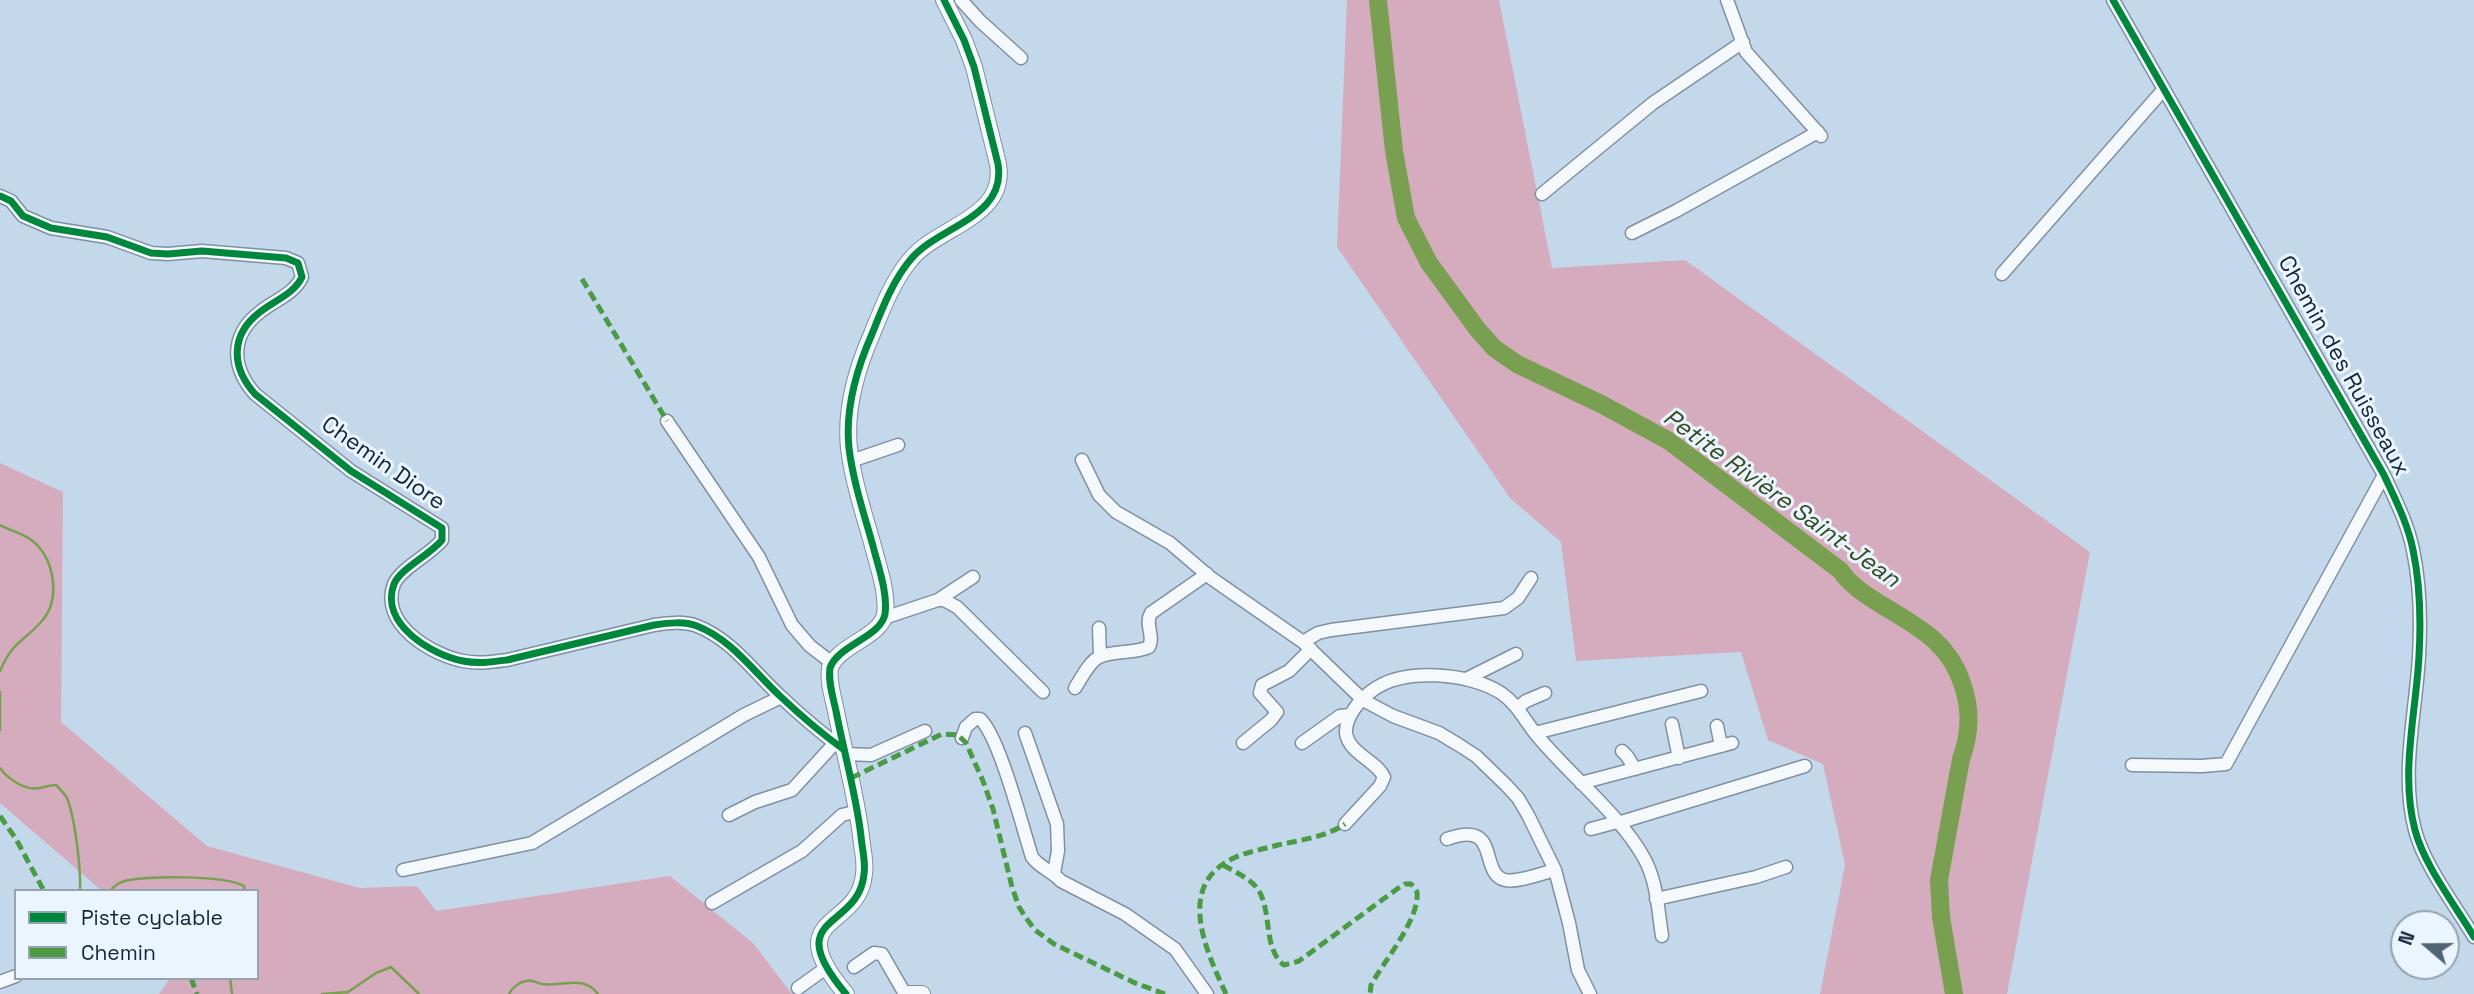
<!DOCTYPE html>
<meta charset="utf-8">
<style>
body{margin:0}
#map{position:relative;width:2474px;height:994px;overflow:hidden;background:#c4d8ec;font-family:"Space Grotesk",sans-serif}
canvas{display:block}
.legend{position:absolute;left:14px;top:889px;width:245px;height:91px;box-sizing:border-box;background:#ebf5ff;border:2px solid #95a2af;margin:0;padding:9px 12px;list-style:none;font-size:21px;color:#132537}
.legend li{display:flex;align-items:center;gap:14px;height:35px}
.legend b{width:35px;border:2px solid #95a2af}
.north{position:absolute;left:2390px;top:910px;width:70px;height:70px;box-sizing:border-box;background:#ebf5ff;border:2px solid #95a2af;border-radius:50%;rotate:290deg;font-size:19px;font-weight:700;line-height:28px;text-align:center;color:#132537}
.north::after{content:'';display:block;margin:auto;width:24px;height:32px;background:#516476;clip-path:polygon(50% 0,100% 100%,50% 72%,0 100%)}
</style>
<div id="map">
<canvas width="2474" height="994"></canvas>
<ul class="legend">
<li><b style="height:9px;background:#00873e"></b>Piste cyclable</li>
<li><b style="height:9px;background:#4a9b44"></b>Chemin</li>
</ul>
<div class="north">N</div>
</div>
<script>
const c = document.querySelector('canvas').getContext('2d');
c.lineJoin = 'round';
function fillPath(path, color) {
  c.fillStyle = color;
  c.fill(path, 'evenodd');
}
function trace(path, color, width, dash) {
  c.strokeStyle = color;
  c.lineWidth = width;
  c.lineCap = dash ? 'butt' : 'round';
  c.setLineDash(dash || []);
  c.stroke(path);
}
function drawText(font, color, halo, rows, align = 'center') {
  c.font = font + ' "Space Grotesk",sans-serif';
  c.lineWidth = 6;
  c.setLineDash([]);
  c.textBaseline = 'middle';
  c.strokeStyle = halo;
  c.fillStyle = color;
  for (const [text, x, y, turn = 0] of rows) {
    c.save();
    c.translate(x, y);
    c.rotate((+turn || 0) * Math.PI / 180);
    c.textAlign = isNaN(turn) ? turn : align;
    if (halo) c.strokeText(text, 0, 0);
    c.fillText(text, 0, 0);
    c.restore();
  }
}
const green = new Path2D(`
 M 1347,0 L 1499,0 L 1552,268 L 1685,260 L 2090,552 L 2007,994 L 1820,994 L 1845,865 L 1823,764 L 1768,740 L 1741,652 L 1576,661 L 1561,542 L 1510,498 L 1337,247 Z
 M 0,463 L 63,492 L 61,722 L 207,846 L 360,888 L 417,886 L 436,911 L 670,876 L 753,943 L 792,994 L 159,994 L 170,978 L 257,978 L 257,891 L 102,891 L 0,803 Z`);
const stream = new Path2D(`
 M 0,525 C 11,531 25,534 34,542 C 55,561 61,601 41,622 C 22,643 13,641 0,671
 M 0,692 L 0,730
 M 0,768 C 8,779 25,791 39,788 C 46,787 49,785 56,785 C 60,789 64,793 67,798 C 75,818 81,868 80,891
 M 110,891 C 115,885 121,881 129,880 C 153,876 224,875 244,886 L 245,891
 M 230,978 L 232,994
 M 322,994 L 348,992 L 376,973 L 391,967 L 419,994
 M 509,994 C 512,988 519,982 526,981 C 532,979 536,983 542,984 C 563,987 583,974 598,994`);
const river = new Path2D(`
 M 1378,0 L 1394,151 L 1406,218 L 1429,263 L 1478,330 L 1494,348 L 1517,364 L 1601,404 L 1669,441 L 1841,571 C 1849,584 1864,594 1877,602 C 1915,626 1949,640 1963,686 C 1971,710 1970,735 1961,759 L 1939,880 L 1941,917 L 1954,994`);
const street = new Path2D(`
 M 961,0 L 980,21 L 1021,58
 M 1727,0 L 1746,52 L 1821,136
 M 2113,0 L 2384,475 C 2395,499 2408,524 2413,550 C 2420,583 2421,621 2419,656 C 2416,713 2400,773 2415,830 C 2424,865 2455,905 2474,937
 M 1542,194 L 1653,103 L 1743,42
 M 0,196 L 11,201 L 23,216 L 51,228 L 107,237 L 151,253 L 168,254 L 202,251 L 286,258 L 298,263 L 302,277 C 294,294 275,300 260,312 C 230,335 231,367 255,394 L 351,471 L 442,528 L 442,540 C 430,555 401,568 394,584 C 379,624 432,655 463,661 C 478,664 492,662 507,660 L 654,625 C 668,623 684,621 697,626 C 731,639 754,672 780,696 C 800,715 821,733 843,749
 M 1632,233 L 1676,211 L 1818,132
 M 2002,274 L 2164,89
 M 667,421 L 759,557 L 792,625 L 810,646 L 832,663
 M 1082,460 L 1099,495 L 1116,512 L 1170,543 L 1211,578 L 1303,642 L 1363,700 L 1393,716 L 1439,733 L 1459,745 L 1476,756 L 1506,785 L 1518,798 L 1528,815 L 1555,870 L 1569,923 L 1578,970 L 1590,994
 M 851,461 L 898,445
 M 938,600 L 973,577
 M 884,618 L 938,600 L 944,600 L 957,607 L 1043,692
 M 1099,628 L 1100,656
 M 1303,642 L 1318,633 L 1331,630 L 1504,608 L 1518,598 L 1531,578
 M 1468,678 L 1516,654
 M 1075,688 C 1081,679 1089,662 1099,657 C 1114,650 1134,654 1149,647 C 1155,635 1144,625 1151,613 L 1207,574
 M 1517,708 L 1526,701 L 1545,693
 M 1672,724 L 1679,758
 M 1717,726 L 1721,746
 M 1025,733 L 1057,824 L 1058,851 L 1054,873
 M 1535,733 L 1701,691
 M 962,738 L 966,727 L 975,719 L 980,719 C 999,735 1023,829 1032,857 C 1040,868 1052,871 1061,881 L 1125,914 L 1175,949 L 1207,994
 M 1243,743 L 1271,720 L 1277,712 L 1260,693 L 1262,685 L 1289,671 L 1311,649
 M 1302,743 L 1340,716 L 1350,715
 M 1622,751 L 1627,756 L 1635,769
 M 845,754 L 871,755 L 925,731
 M 2132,765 L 2202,766 L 2226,764 L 2384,475
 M 1581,783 L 1732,743
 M 729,815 L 755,802 L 792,790 L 835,743
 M 1618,823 L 1805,766
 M 1345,824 L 1380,786 L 1384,777 C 1376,760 1349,754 1346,733 C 1345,717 1360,699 1373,690 C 1404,667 1470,673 1501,693 C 1516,703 1524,719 1535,733 C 1567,773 1620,814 1644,858 C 1657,881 1658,910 1662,936
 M 1591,829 L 1617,822
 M 1447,839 C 1502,819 1478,873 1505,880 C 1516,883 1543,873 1555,870
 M 403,870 L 532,843 L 744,715 L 781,697
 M 1656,899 L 1756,877 L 1786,867
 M 712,903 L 802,851 L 842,815 L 858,811
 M 854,967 L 874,953 L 882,954 L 905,994
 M 0,982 L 16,976
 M 798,988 L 826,968`);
const secondary = new Path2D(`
 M 846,994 C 778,913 859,931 864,874 C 866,862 862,849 861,836 C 856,794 844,753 836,711 C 833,697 828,682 830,668 C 838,645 881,637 885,614 C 888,593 878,566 873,546 C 864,514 853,481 849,448 C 845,410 857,368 872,334 C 882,309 893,280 911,259 C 938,226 1007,218 998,164 L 974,67 L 964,40 L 944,0
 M 909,994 L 922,994`);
const quiet = new Path2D(`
 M 582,279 L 667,421
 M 851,778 L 942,734 L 958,735 L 966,743 L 983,781 L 993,809 L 1012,887 L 1019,907 L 1026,918 L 1035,930 L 1054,944 L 1135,983 L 1165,994
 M 0,816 L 16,839 L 44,891
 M 1223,865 C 1235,872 1252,879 1259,891 C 1272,913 1263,949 1284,965 L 1299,961 L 1397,889 L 1405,884 L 1411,884 L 1417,892 C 1420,919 1384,961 1371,985 L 1370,994
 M 191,978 L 197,994
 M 1226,994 C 1206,950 1174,884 1236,857 C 1250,851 1264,849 1278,845 C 1301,840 1326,837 1345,824`);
const cycleway = new Path2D(`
 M 2113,0 L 2384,475 C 2395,499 2408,524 2413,550 C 2420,583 2421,621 2419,656 C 2416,713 2400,773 2415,830 C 2424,865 2455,905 2474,937
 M 0,196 L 11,201 L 23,216 L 51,228 L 107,237 L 151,253 L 168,254 L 202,251 L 286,258 L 298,263 L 302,277 C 294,294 275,300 260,312 C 230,335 231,367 255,394 L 351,471 L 442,528 L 442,540 C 430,555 401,568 394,584 C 379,624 432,655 463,661 C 478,664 492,662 507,660 L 654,625 C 668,623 684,621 697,626 C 731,639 754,672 780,696 C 800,715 821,733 843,749
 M 846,994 C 778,913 859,931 864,874 C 866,862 862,849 861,836 C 856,794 844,753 836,711 C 833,697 828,682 830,668 C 838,645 881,637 885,614 C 888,593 878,566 873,546 C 864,514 853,481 849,448 C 845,410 857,368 872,334 C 882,309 893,280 911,259 C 938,226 1007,218 998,164 L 974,67 L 964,40 L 944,0`);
const streetNames = [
 ["Chemin des Ruisseaux",2343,366,61],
 ["Chemin Diore",383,464,35]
];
const waterNames = [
 ["Petite Rivière Saint-Jean",1781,499,36]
];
fillPath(green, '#d5acbd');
trace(stream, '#79a051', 2.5);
trace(river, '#79a051', 18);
trace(street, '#7f90a2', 15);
trace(secondary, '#7f90a2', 18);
trace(street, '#f6f9fc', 12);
trace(secondary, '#f6f9fc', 16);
trace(quiet, '#4a9b44', 5, [10, 5]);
trace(cycleway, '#00873e', 7);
drawText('23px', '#132537', '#ebf5ff', streetNames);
drawText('italic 24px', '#364b20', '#ebf5ff', waterNames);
</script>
